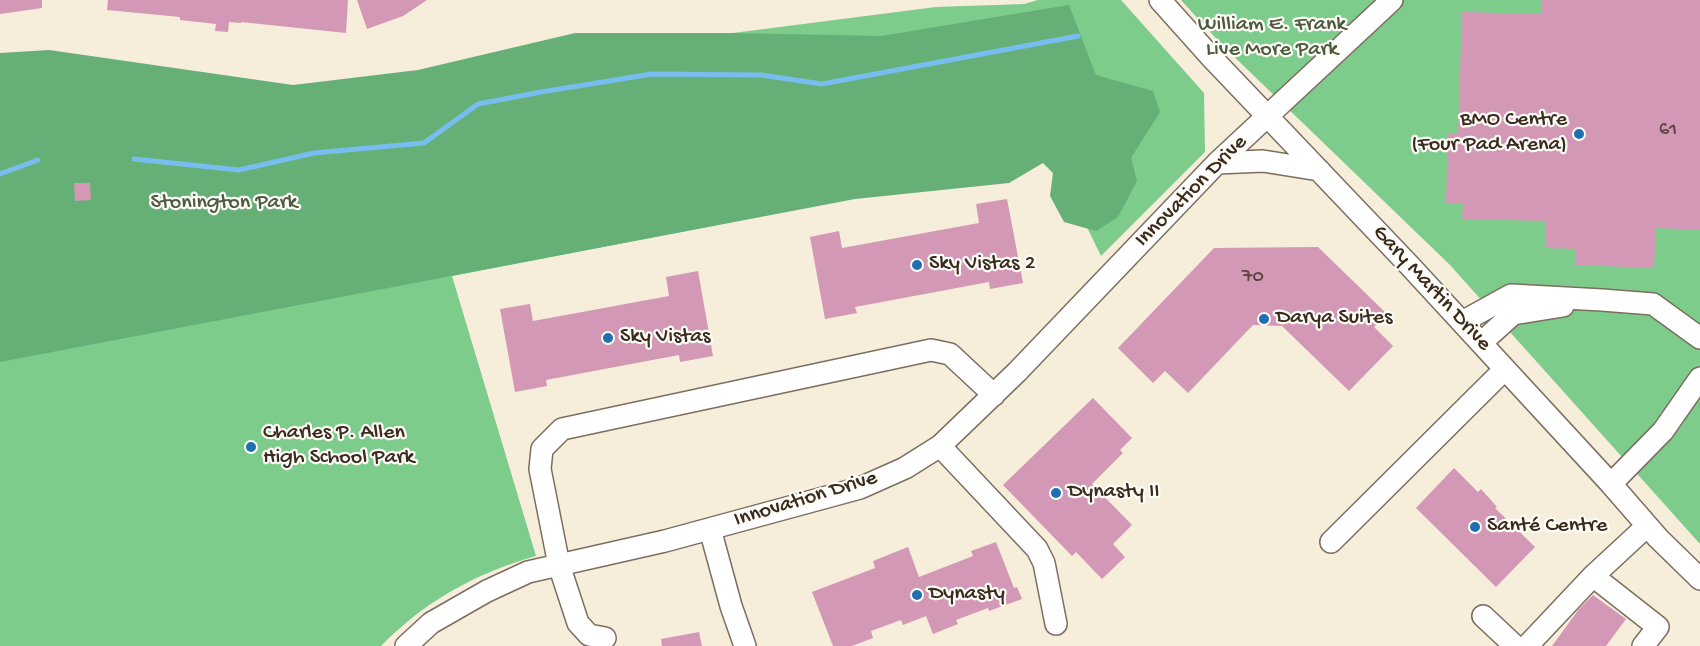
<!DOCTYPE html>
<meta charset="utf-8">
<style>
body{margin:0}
canvas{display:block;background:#f6edda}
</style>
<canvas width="1700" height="646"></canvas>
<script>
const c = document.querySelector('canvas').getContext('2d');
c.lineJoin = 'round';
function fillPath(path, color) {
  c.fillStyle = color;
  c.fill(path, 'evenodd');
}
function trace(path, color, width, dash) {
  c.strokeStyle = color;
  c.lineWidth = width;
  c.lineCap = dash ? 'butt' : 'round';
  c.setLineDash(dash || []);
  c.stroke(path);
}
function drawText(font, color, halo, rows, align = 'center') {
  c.font = font + ' "Gochi Hand",sans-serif';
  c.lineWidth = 4.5;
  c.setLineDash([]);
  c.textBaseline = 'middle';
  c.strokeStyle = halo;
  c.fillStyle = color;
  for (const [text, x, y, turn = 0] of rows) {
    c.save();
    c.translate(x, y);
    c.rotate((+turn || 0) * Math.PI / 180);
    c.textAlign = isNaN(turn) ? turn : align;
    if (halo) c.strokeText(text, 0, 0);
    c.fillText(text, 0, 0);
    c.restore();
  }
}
const green = new Path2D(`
 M 1038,0 L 1121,0 L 1204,93 L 1205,152 L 1101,256 L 1054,160 L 452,276 L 536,556 C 476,573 425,601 381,646 L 0,646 L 0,81 L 367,105 L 733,33 L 936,7 L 1024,4 Z
 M 1181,0 L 1700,0 L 1700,544 L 1450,265 L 1222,45 Z`);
const forest = new Path2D(`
 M 1069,5 L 1096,75 L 1153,91 L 1160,112 L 1131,158 L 1137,181 L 1118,217 L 1096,231 L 1064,222 L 1050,196 L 1053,173 L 1043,163 L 1009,183 L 855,199 L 0,362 L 0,53 L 49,50 L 293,85 L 418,70 L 575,33 L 733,33 L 881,36 Z`);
const stream = new Path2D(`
 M 134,159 L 239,170 L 314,153 L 424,143 L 478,104 L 541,92 L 652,74 L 761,75 L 822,84 L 1078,36
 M 0,174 L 38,160`);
const building = new Path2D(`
 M 0,0 L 42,0 L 42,8 L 0,14 Z
 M 108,0 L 348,0 L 346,33 L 241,22 L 241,23 L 229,22 L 228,32 L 215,31 L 216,24 L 180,20 L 180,17 L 107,10 Z
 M 357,0 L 427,0 L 403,16 L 367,29 Z
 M 1542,0 L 1700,0 L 1700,230 L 1656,228 L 1654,268 L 1575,265 L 1576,249 L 1545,248 L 1546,221 L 1462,219 L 1463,204 L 1446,203 L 1448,134 L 1458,134 L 1462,12 L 1542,14 Z
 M 74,183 L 90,183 L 91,200 L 75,201 Z
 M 1007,199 L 1023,283 L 990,289 L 989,282 L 855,307 L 857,313 L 825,319 L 810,237 L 839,231 L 842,248 L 979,223 L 976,204 Z
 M 1318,247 L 1387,314 L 1374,327 L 1393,346 L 1349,391 L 1282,326 L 1253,325 L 1188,393 L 1165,371 L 1153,383 L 1118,348 L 1214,248 Z
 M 698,271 L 713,356 L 680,362 L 679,355 L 546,380 L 547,386 L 515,392 L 500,309 L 530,304 L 533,321 L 669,296 L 666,277 Z
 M 1093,398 L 1132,438 L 1120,450 L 1123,453 L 1092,484 L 1132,525 L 1113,544 L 1125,557 L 1102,579 L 1076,552 L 1072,556 L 1003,485 Z
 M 1454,468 L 1478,492 L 1481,489 L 1497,507 L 1495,508 L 1535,547 L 1496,587 L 1416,508 Z
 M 996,542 L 1014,588 L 1017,587 L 1022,599 L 989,611 L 988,608 L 956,620 L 958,624 L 933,634 L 926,616 L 903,625 L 901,620 L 871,631 L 873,638 L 852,646 L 833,646 L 812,592 L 875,568 L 873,561 L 908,547 L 919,577 L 973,556 L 971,551 Z
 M 1593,595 L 1626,619 L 1606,646 L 1552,646 L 1579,609 Z
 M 699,632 L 702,646 L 662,646 L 661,639 Z`);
const minor = new Path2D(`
 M 1160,0 L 1211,57 L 1410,266 L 1611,484 L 1658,538 L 1700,579
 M 1217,163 L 1263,161 L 1319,170
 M 1462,322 L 1511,295 L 1602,300 L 1653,304 L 1700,338
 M 1481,343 L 1513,314 L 1563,306
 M 940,446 L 1037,549 L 1044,563 L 1056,624
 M 1611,484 L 1663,431 L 1700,378
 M 710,529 L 731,606 L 745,646
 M 1331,542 L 1505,369
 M 1593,576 L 1658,627 L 1643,646
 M 1483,616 L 1515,646
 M 605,638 L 589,635 L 578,623 L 559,565 L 540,469 L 542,449 L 562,429 L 931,350 L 950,354 L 994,395
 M 406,646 L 431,623 L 487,591 L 528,572 L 665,541 L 860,488 L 905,468 L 940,446 L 1017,372 L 1217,163 L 1392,0
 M 1527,646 L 1593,576 L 1647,526`);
const markers = [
 [1579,134,6,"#1f6fb2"],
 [917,265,6,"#1f6fb2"],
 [1264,319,6,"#1f6fb2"],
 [608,338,6,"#1f6fb2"],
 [251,447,6,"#1f6fb2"],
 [1056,493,6,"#1f6fb2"],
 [1475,527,6,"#1f6fb2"],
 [917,595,6,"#1f6fb2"]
];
const numberNames = [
 ["61",1668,131],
 ["70",1253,278]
];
const parkNames = [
 ["William E. Frank",1272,26],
 ["Live More Park",1272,51],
 ["Stonington Park",224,204]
];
const poiNames = [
 ["BMO Centre",1567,121,"right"],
 ["(Four Pad Arena)",1567,146,"right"],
 ["Sky Vistas 2",929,265],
 ["Darya Suites",1276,319],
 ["Sky Vistas",620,338],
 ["Charles P. Allen",263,434],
 ["High School Park",263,459],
 ["Dynasty II",1068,493],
 ["Santé Centre",1487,527],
 ["Dynasty",929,595]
];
const streetNames = [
 ["Innovation Drive",1192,192,-45],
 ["Gary Martin Drive",1431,289,47],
 ["Innovation Drive",806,500,-17]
];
fillPath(green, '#7dcc8c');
fillPath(forest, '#66b078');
trace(stream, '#78bdef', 5);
fillPath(building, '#d398b5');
trace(minor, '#7c6e60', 24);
trace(minor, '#fff', 21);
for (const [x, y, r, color] of markers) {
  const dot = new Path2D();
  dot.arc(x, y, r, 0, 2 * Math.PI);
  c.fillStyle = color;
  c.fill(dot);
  trace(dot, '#fdfcf7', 2);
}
drawText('20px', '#614644', null, numberNames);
drawText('22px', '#4f5b3f', '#fdfcf7', parkNames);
drawText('22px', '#3b2a1e', '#fdfcf7', poiNames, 'left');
drawText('22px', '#3b2a1e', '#fdfcf7', streetNames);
</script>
